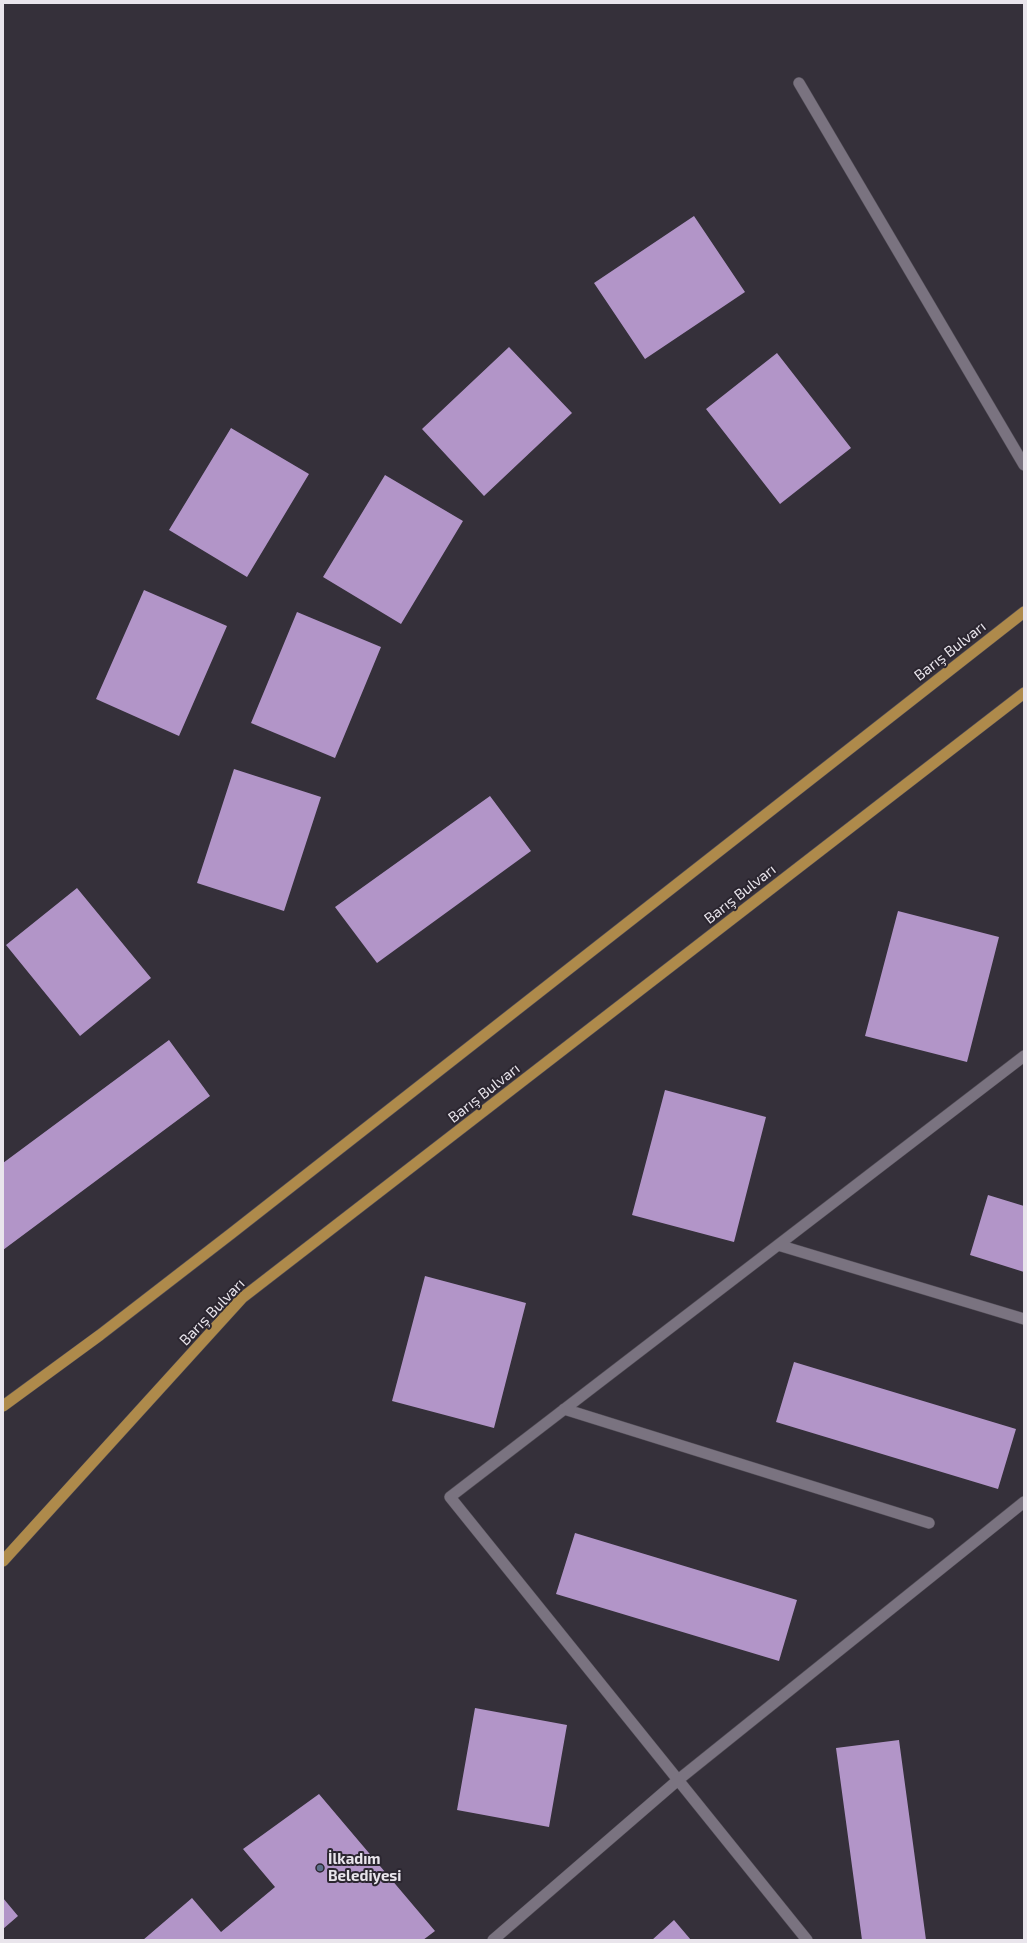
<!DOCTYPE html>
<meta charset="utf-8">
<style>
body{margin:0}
#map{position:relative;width:1027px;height:1943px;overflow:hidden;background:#35303a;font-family:"Exo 2",sans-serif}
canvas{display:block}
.frame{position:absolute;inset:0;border:4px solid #e9e5ec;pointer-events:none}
</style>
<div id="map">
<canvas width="1027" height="1943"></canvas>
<div class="frame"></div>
</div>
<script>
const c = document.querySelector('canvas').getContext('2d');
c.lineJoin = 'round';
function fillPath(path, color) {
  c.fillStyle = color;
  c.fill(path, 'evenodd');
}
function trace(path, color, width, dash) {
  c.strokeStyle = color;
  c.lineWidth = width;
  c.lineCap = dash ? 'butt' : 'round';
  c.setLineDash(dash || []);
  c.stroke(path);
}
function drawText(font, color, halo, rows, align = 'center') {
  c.font = font + ' "Exo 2",sans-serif';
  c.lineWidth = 4;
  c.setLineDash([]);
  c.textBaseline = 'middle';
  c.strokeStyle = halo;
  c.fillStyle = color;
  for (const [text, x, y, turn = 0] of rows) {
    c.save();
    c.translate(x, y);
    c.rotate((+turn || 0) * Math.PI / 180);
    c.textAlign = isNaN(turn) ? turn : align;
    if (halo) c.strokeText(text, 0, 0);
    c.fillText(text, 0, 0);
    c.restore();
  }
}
const building = new Path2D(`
 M 694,216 L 745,292 L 645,359 L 594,283 Z
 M 509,347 L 572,413 L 484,496 L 422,429 Z
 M 777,353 L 851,448 L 780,504 L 706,409 Z
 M 231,428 L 309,474 L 247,577 L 169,530 Z
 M 385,475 L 463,521 L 401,624 L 323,577 Z
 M 144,590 L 227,626 L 179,736 L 96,699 Z
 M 297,612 L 381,647 L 335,758 L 251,723 Z
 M 234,769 L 321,797 L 284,911 L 197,883 Z
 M 490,796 L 531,851 L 377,963 L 335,907 Z
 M 77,888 L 151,978 L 80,1036 L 6,945 Z
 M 898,911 L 999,937 L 967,1062 L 865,1036 Z
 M 169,1040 L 210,1096 L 3,1250 L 3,1163 Z
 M 665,1090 L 766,1117 L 734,1242 L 632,1215 Z
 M 988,1195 L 1024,1206 L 1024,1272 L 970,1255 Z
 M 425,1276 L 526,1303 L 494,1428 L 392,1401 Z
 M 794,1362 L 1016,1429 L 998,1489 L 776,1422 Z
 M 575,1533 L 797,1600 L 779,1661 L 556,1594 Z
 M 475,1708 L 567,1725 L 549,1827 L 457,1810 Z
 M 899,1740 L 926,1940 L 862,1940 L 836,1748 Z
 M 319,1794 L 435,1931 L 423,1940 L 143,1940 L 192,1898 L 221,1932 L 275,1887 L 243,1849 Z
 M 3,1898 L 18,1916 L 3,1929 Z
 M 674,1920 L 691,1940 L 652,1940 Z`);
const minor = new Path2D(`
 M 799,83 L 1024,465
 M 778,1245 L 1024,1319
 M 564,1409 L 929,1523
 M 493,1940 L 678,1780 L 1024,1502
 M 807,1940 L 450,1497 L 1024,1056`);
const primary = new Path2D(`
 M 3,1406 L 100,1335 L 232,1233 L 1024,612
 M 3,1561 L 242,1298 L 1024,693`);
const markers = [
 [320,1868,4,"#5c6f8a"]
];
const streetNames = [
 ["Barış Bulvarı",950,651,-38],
 ["Barış Bulvarı",740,894,-38],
 ["Barış Bulvarı",484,1093,-38],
 ["Barış Bulvarı",212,1312,-46]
];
const poiNames = [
 ["İlkadım",328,1859],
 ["Belediyesi",328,1876]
];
fillPath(building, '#b295c8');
trace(minor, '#524d56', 12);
trace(primary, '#524d56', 12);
trace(minor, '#7a7380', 11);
trace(primary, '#ae8a4b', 11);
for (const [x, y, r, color] of markers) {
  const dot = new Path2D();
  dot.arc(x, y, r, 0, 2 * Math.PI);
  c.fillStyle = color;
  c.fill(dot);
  trace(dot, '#2b2630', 1.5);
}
drawText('15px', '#e9e5ec', '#2b2630', streetNames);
drawText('bold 15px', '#e9e5ec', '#2b2630', poiNames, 'left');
</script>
